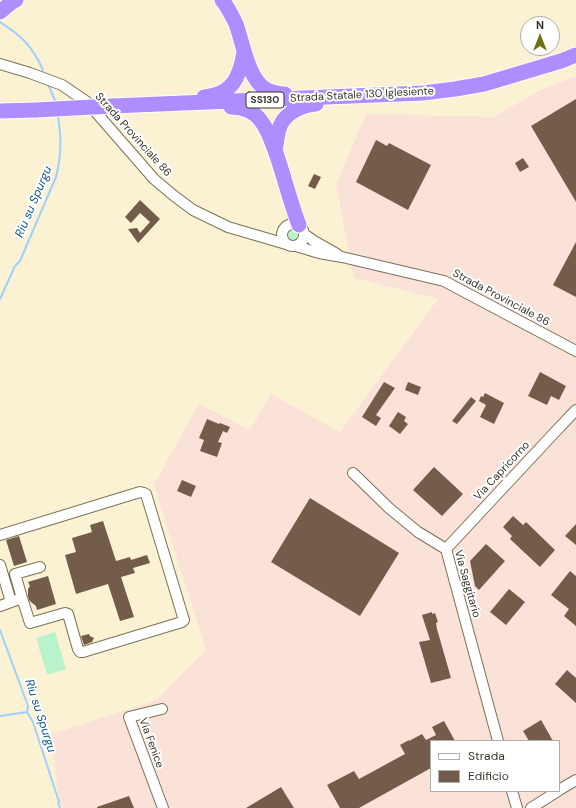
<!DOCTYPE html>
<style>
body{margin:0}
#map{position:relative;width:576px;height:808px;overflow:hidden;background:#fbf2d4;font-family:"DM Sans",sans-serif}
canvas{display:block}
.legend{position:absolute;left:430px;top:740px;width:130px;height:52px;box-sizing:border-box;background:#fff;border:1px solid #afaea9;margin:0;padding:5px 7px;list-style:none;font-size:12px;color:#383529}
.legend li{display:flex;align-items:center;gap:8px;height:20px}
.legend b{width:20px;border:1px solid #afaea9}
.north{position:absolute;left:520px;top:16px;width:40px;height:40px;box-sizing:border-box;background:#fff;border:1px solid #afaea9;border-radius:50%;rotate:0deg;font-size:11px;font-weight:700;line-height:16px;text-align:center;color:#383529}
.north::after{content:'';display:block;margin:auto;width:14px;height:18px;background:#706f10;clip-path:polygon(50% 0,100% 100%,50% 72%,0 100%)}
</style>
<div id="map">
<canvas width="576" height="808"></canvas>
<ul class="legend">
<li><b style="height:5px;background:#fff"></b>Strada</li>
<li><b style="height:11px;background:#735c4a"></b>Edificio</li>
</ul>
<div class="north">N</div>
</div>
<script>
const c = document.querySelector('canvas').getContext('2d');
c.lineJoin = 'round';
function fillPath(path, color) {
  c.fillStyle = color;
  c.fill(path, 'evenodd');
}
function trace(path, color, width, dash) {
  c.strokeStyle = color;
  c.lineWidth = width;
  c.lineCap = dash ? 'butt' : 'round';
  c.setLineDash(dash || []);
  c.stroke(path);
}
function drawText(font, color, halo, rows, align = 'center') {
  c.font = font + ' "DM Sans",sans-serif';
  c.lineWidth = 4;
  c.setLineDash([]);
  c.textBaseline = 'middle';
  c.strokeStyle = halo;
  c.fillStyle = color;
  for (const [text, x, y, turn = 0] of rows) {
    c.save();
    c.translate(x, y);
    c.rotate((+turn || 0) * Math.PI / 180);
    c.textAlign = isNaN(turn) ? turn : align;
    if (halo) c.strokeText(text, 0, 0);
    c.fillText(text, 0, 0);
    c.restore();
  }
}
const industrial = new Path2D(`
 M 576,76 L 576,808 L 60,808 L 51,734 L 157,700 L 206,650 L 154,485 L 167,461 L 199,404 L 250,430 L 271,394 L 340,432 L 438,299 L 354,278 L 336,185 L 366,114 L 493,117 L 541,90 ZM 431,741 L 559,741 L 559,791 L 431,791 Z`);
const green = new Path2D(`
 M284 235a9 9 0 1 1 18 0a9 9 0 1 1-18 0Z
 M 55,632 L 66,669 L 47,675 L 36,638 Z`);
const stream = new Path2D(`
 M 0,22 C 22,36 32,46 43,70
 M 48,84 L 56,103
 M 0,299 L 15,266 L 20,261 L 56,177 C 62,153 61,138 58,115
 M 0,630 L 28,706 L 27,712 L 33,722 L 59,802 L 58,803 L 60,808
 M 0,716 L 27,712`);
const building = new Path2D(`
 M 576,99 L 576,202 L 531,126 Z
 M 376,140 L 387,146 L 389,143 L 431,165 L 408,210 L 356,182 Z
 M 523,158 L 529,167 L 520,172 L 515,163 Z
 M 314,174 L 321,177 L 315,189 L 308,186 Z
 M 140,200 L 160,219 L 138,243 L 128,229 L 137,228 L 140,233 L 150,222 L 140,213 L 131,223 L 125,217 Z
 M 576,242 L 576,297 L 553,285 Z
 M 540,372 L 566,386 L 559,400 L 551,396 L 547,405 L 528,396 Z
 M 384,382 L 395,388 L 376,415 L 381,418 L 376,426 L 362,417 Z
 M 408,382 L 421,387 L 418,395 L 405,390 Z
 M 485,393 L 504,403 L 494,424 L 480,417 L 486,405 L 479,401 L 481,396 L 483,397 Z
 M 471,397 L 476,401 L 457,424 L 452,421 Z
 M 398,412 L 406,417 L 404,421 L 408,424 L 400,434 L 389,426 Z
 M 207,419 L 219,424 L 220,423 L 230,427 L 227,433 L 223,431 L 218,442 L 222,443 L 217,457 L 200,451 L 204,440 L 199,438 Z
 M 434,467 L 463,494 L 442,516 L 413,490 Z
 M 182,480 L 196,486 L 191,497 L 177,491 Z
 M 310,498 L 399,553 L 360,616 L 271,562 Z
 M 513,516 L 523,525 L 526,522 L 555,550 L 540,567 L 510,539 L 512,536 L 503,527 Z
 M 103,521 L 116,561 L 130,557 L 131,560 L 147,555 L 150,563 L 133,568 L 135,573 L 121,577 L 134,617 L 120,621 L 108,584 L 76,594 L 65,555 L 76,552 L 72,538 L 92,532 L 90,525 Z
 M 576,524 L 576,545 L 565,536 Z
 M 19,536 L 27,562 L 14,566 L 6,540 Z
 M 486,544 L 505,561 L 479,590 L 475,586 L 470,561 Z
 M 570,571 L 576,576 L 576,626 L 564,616 L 569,609 L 551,595 Z
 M 48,576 L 56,604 L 37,610 L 36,606 L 32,603 L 29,600 L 28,596 L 28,589 L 30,586 L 28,582 Z
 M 509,589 L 525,602 L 506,625 L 490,612 Z
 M 432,612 L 432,614 L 435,613 L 438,622 L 436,623 L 437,629 L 451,678 L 431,683 L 419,642 L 430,640 L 422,615 Z
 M 89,634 L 90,636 L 94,638 L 92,642 L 84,645 L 81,636 Z
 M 567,670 L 576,678 L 576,703 L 555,684 Z
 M 541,720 L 553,741 L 529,741 L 523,731 Z
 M 444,721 L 455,741 L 431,741 L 431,768 L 359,808 L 340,808 L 327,785 L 354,771 L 359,779 L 405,754 L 400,745 L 409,740 L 409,741 L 422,734 L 426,740 L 436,735 L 432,727 Z
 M 281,787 L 294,808 L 246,808 Z
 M 129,796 L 134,808 L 97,808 L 97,807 Z`);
const minor = new Path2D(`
 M 0,64 L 30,73 L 62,85 L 87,102 L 154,179 L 173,195 L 193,210 L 228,227 L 286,244
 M282 235a11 11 0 1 1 22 0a11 11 0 1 1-22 0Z
 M 304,234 L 314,241 L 337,254
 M 296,246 L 319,253 L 342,257 L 444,281 L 576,351
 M 353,473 L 389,508 L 418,532 L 446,549 L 498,741
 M 0,535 L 140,492 L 144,493 L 146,494 L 183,617 L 184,620 L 182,622 L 83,652 L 80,652 L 78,649 L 68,614 L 65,613 L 30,623 L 22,598 L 0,606
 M 446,549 L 556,431 L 576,410
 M 0,565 L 11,602
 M 22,598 L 15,574 L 40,567
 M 162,709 L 129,717 L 163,808
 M 559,790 L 576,780
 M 512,791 L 517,808
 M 531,808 L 558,791`);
const highway = new Path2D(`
 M 222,0 C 228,7 232,16 236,24 C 243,43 248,80 267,90 C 273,93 279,94 285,94
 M 0,12 L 12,2 L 16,0
 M 204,97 C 232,95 240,77 244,52
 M 112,106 L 423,93 L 455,89 L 484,84 L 561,61 L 576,55
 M 231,107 C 243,107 254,111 261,121 C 271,134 278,159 283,175 C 288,192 293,209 299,225
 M 0,111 L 36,110
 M 275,150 C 277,142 277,132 281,124 C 287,112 303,105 316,104`);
const highwayBridge = new Path2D(`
 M 36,110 L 112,106`);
const shields = [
 [265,100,38]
];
const shieldNames = [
 ["SS130",265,100]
];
const streetNames = [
 ["Strada Statale 130 Iglesiente",362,95,-3],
 ["Strada Provinciale 86",133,135,48],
 ["Strada Provinciale 86",501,298,28],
 ["Via Capricorno",502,471,-47],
 ["Via Saggitario",467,584,74],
 ["Via Fenice",151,743,70]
];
const waterNames = [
 ["Riu su Spurgu",34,202,-67],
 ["Riu su Spurgu",40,716,72]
];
fillPath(industrial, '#fae2d8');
fillPath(green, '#baf3cb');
trace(stream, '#a0d0fd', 2);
fillPath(building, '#735c4a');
trace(minor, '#7a7156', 12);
trace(highway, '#fff', 17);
trace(minor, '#fff', 10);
trace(highway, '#ae8eff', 15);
trace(highwayBridge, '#fff', 17, []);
trace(highwayBridge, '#ae8eff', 15);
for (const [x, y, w] of shields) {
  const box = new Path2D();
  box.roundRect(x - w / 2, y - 8, w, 16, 3);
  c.fillStyle = '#fff';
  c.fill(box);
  trace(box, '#383529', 1);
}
drawText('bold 10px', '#383529', null, shieldNames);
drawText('11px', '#383529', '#fff', streetNames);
drawText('italic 12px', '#11588f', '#fff', waterNames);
</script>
